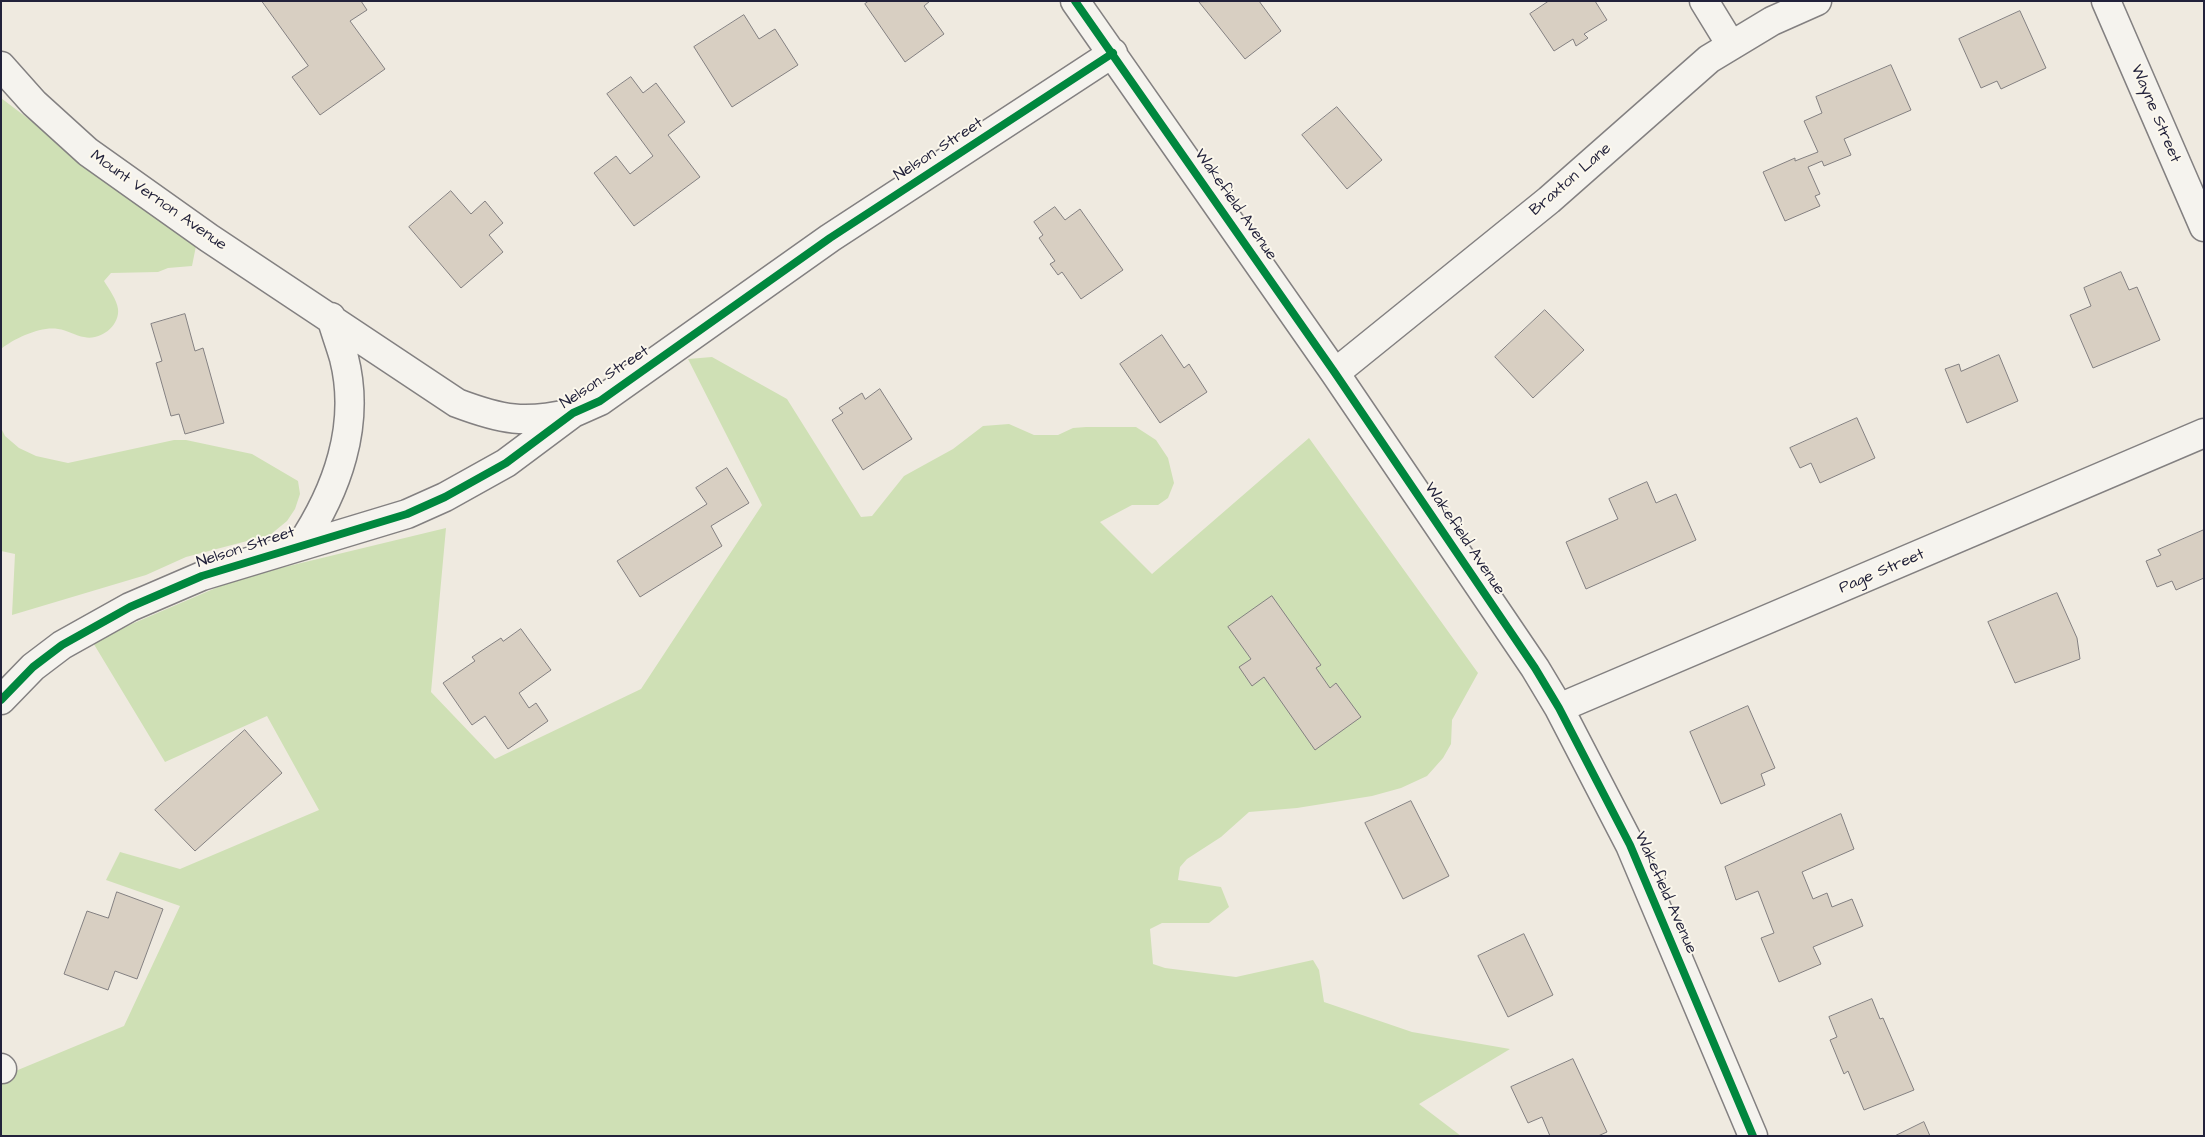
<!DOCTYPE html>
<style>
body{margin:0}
#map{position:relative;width:2205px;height:1137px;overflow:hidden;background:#efeae0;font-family:"Architects Daughter",sans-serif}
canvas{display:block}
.frame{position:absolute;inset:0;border:2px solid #22223b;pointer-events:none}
</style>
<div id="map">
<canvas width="2205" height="1137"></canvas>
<div class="frame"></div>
</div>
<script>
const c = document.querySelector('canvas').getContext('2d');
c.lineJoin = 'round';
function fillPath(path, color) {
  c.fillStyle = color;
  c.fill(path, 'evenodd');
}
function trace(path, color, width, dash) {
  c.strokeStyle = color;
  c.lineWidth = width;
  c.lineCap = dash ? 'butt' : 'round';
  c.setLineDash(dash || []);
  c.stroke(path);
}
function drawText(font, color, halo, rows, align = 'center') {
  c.font = font + ' "Architects Daughter",sans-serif';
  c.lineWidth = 4;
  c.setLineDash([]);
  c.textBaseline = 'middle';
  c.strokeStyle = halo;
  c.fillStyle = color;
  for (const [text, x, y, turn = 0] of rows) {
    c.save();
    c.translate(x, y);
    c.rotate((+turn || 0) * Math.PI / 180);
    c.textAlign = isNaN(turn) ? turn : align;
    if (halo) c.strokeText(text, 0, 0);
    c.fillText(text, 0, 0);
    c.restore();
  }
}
const green = new Path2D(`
 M 1,98 L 196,246 L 192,266 L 168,268 L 158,272 L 111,273 L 104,281 C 109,289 117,300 118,309 C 120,326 100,341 84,337 C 76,336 67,330 58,329 C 41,326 15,338 1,349 Z
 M 712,357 L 787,399 L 861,517 L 872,516 L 904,476 L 953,449 L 983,426 L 1009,424 L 1034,435 L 1058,435 L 1073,428 L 1086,427 L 1136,427 L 1156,440 L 1168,458 L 1174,483 L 1168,498 L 1158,505 L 1132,505 L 1100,522 L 1152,574 L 1309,438 L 1478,673 L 1452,720 L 1451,744 L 1443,758 L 1427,776 L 1401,788 L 1372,796 L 1297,808 L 1249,812 L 1221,837 L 1187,859 L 1180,867 L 1178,880 L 1221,887 L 1229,907 L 1209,923 L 1162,923 L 1150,929 L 1153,964 L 1165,968 L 1236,977 L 1313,960 L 1319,970 L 1324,1002 L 1412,1032 L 1510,1049 L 1419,1104 L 1461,1136 L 1,1136 L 1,1077 L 124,1026 L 180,906 L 106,880 L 120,852 L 180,869 L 319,810 L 267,716 L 165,762 L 92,641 L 239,578 L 446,528 L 431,692 L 495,759 L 641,689 L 762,505 L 688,359 Z
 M 1,428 L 5,436 L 19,448 L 36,456 L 68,463 L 174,440 L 186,440 L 252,454 L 298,481 L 300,494 L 295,509 L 287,521 L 270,535 L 186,557 L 146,575 L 12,615 L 15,554 L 1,551 Z`);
const building = new Path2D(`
 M 262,1 L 361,1 L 367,10 L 350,21 L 385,69 L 320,115 L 292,77 L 308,66 Z
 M 869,1 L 930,1 L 924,6 L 944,34 L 905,62 L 865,4 Z
 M 1259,1 L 1281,31 L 1245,59 L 1199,2 Z
 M 1549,1 L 1595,1 L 1607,20 L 1584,34 L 1588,38 L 1576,46 L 1573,39 L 1554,51 L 1530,14 Z
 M 2020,11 L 2046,68 L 2001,89 L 1997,81 L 1981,88 L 1959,39 Z
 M 744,15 L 759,39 L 775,29 L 798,65 L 732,107 L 694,47 Z
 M 1891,65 L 1911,110 L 1844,139 L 1851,155 L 1824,166 L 1822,161 L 1808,167 L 1820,194 L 1815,196 L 1820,206 L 1785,221 L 1763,172 L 1795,158 L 1795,161 L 1818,152 L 1804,121 L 1822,113 L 1816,97 Z
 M 631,77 L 643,93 L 656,83 L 685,122 L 668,135 L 700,177 L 634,226 L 594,173 L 616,156 L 630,174 L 653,156 L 607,94 Z
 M 1337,107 L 1382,160 L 1347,189 L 1302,135 Z
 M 451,191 L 471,214 L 485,201 L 503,223 L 489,235 L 503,252 L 461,288 L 409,227 Z
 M 1055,207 L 1065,220 L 1080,209 L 1123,270 L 1081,299 L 1062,272 L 1058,275 L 1050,264 L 1055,261 L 1039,238 L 1043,235 L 1034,222 Z
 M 2121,272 L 2129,290 L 2137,287 L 2160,340 L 2093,368 L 2070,315 L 2091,306 L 2084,288 Z
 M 1545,310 L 1584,350 L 1533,398 L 1495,357 Z
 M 185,314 L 195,351 L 203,348 L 224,423 L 185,434 L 179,414 L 171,416 L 156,363 L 162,361 L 151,324 Z
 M 1162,335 L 1184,368 L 1189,364 L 1207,392 L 1160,423 L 1120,364 Z
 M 1999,355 L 2018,401 L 1967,423 L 1945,369 L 1959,364 L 1961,371 Z
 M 880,389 L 912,439 L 863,470 L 832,420 L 843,413 L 839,408 L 862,393 L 865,399 Z
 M 1857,418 L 1875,458 L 1820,483 L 1811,463 L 1800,468 L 1790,448 Z
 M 727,468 L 749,503 L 711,526 L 722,546 L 640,597 L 617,561 L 707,504 L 696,488 Z
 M 1647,482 L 1656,503 L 1676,494 L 1696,540 L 1586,589 L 1566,542 L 1618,519 L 1609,499 Z
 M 2204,530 L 2204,578 L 2176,590 L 2172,581 L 2157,587 L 2146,561 L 2161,555 L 2158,550 Z
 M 2057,593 L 2077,638 L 2080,659 L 2015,683 L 1988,622 Z
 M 1272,596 L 1321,665 L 1316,668 L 1330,688 L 1336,683 L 1361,717 L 1315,750 L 1264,677 L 1252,686 L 1239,667 L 1251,659 L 1228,627 Z
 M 521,629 L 551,670 L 519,693 L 529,708 L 536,703 L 548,721 L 508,749 L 485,716 L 472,725 L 443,683 L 475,661 L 472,657 L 501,638 L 503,641 Z
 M 1748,706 L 1775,768 L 1761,774 L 1765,785 L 1721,804 L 1690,732 Z
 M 245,730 L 282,773 L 195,851 L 155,810 Z
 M 1411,801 L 1449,876 L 1403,899 L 1365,823 Z
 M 1841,814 L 1854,849 L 1802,872 L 1813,899 L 1827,893 L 1832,907 L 1852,899 L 1863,926 L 1813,947 L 1821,964 L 1779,982 L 1761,938 L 1774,933 L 1758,891 L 1736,900 L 1725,867 Z
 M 117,892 L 163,909 L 137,979 L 115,971 L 108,990 L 64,974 L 87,911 L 108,918 Z
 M 1524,934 L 1553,995 L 1508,1017 L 1478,956 Z
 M 1872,999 L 1880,1019 L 1883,1018 L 1914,1090 L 1864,1110 L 1848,1071 L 1844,1074 L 1830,1040 L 1837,1037 L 1829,1017 Z
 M 1573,1059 L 1607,1132 L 1598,1136 L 1550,1136 L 1542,1117 L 1528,1123 L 1511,1087 Z
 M 1924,1122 L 1930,1136 L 1895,1136 Z`);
const street = new Path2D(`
 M 1075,1 L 1335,373 L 1535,668 L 1559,708 L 1630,845 L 1753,1136
 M 1704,1 L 1731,45
 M 2106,1 L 2204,227
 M 1,66 L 34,103 L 88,152 L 209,238 L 457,403 C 502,420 525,424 571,413
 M 1335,373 L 1549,200 L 1709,59 L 1772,21 L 1817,1
 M 300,546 C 337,491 361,425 344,358 C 340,344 335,331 331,317
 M 1,700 L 33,667 L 62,645 L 130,607 L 202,576 L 407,514 L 445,497 L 506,463 L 573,413 L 600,401 L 830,238 L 1113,53
 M 1559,708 L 2204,433
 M 1,1068 L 2,1069`);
const cycleway = new Path2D(`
 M 1075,1 L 1335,373 L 1535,668 L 1559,708 L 1630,845 L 1753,1136
 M 1,700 L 33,667 L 62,645 L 130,607 L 202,576 L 407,514 L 445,497 L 506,463 L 573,413 L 600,401 L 830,238 L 1113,53`);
const streetNames = [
 ["Wayne Street",2155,114,67],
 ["Nelson Street",939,150,-33],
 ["Braxton Lane",1571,180,-41],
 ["Mount Vernon Avenue",158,201,35],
 ["Wakefield Avenue",1235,205,55],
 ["Nelson Street",605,378,-33],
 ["Wakefield Avenue",1464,539,56],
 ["Nelson Street",246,548,-18],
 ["Page Street",1882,572,-23],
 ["Wakefield Avenue",1665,893,66]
];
fillPath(green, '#cfe0b5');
fillPath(building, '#d8cfc2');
trace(building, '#838081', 1);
trace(street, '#838081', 31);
trace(street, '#f5f3ee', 28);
trace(cycleway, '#00873e', 8);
drawText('16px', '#22223b', '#fbf7ec', streetNames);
</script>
